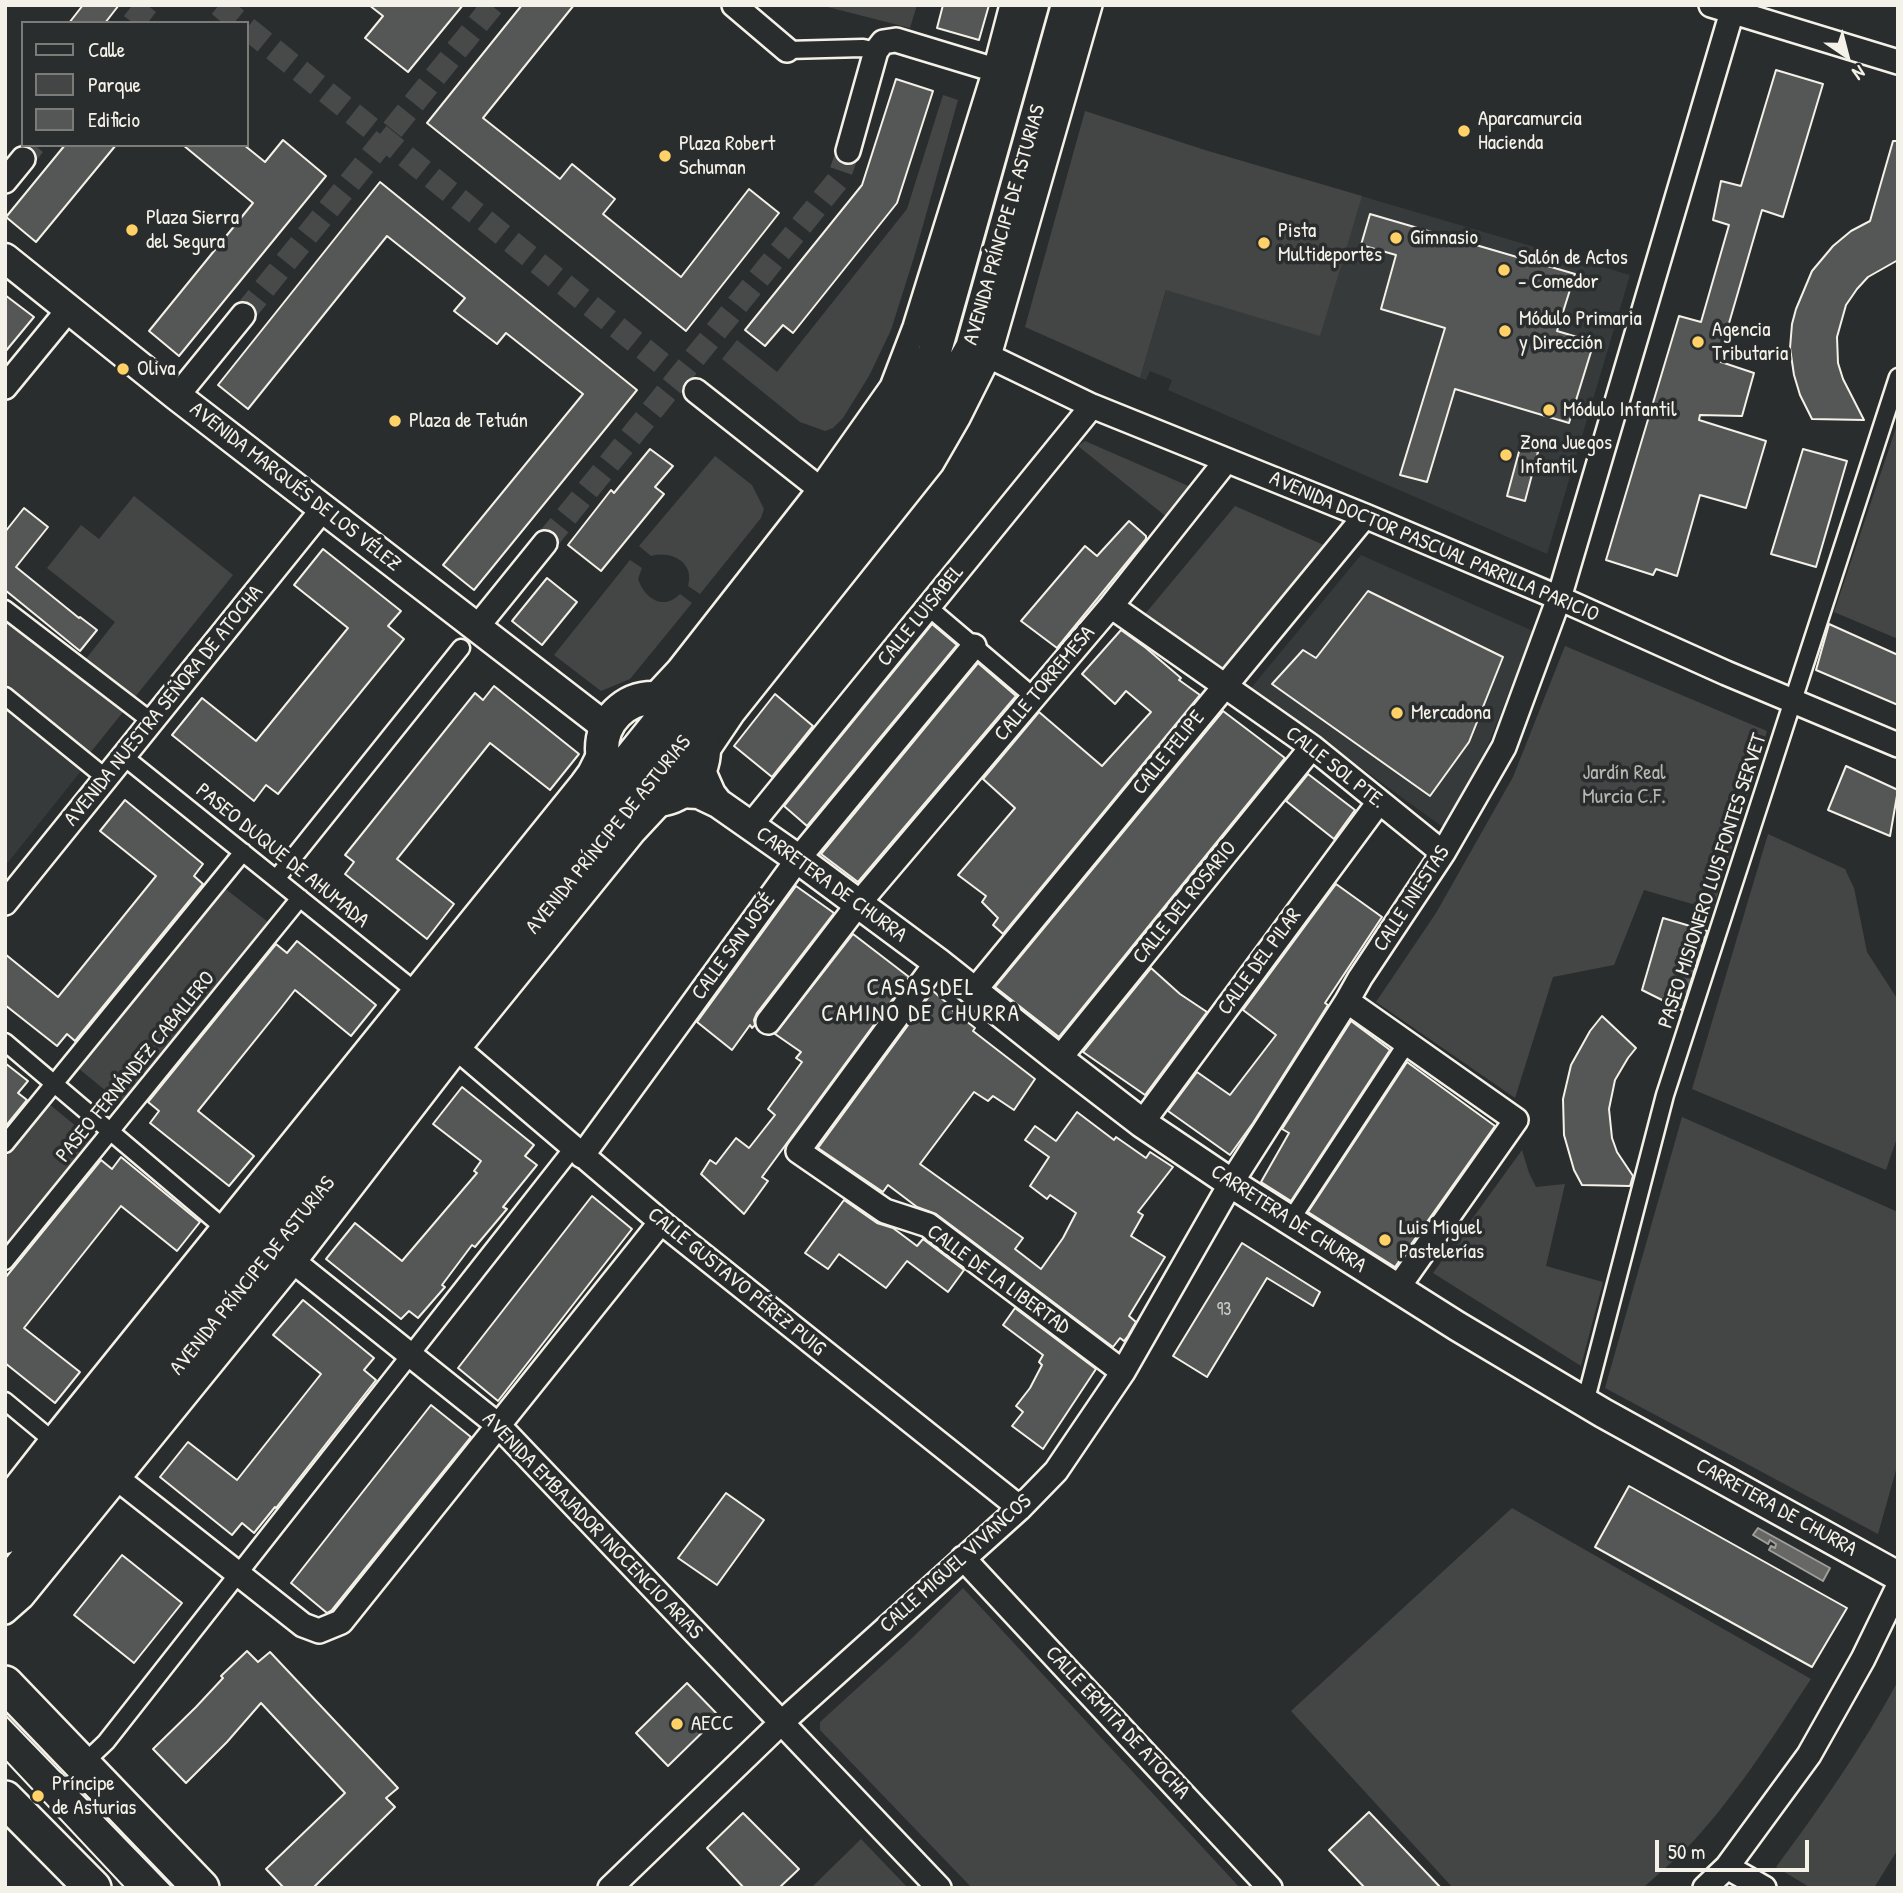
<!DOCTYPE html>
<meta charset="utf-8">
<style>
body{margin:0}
#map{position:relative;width:1903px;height:1893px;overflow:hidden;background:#2a2d2e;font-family:"Patrick Hand",sans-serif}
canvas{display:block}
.frame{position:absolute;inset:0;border:7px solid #f4f1e8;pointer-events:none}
.legend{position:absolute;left:21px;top:21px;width:228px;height:126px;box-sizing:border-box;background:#2a2d2e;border:2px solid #7b7b78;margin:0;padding:9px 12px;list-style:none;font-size:21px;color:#f4f1e8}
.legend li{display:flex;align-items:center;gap:14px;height:35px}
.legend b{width:35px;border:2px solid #7b7b78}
.north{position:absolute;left:1812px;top:21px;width:70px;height:70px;-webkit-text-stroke:5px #2a2d2e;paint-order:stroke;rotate:145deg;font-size:19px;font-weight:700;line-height:28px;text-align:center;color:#f4f1e8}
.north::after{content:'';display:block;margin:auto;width:24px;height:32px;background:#f4f1e8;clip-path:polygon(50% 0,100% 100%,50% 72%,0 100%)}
.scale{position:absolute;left:1655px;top:1840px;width:154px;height:32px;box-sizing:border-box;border:4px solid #f4f1e8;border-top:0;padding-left:9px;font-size:21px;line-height:24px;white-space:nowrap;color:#f4f1e8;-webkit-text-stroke:5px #2a2d2e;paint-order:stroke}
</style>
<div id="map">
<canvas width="1903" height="1893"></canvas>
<div class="frame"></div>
<ul class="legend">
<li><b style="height:9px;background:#2a2d2e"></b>Calle</li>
<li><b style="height:19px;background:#444645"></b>Parque</li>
<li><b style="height:19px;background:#555756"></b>Edificio</li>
</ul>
<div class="north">N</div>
<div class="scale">50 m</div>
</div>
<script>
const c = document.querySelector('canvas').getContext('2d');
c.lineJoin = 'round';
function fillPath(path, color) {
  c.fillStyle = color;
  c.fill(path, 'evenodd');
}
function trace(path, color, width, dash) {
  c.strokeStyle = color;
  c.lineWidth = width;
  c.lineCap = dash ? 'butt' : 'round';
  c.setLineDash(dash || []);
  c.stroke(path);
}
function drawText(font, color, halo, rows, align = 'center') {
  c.font = font + ' "Patrick Hand",sans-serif';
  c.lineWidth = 7;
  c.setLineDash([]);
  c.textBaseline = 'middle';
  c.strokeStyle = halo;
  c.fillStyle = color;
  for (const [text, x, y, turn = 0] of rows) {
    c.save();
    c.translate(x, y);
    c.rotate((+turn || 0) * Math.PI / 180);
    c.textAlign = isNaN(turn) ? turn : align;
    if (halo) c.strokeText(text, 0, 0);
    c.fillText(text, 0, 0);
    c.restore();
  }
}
const built = new Path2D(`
 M 1208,151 L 1630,275 L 1547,554 L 1168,390 L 1172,380 L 1150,371 L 1146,380 L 1140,378 Z
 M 1361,555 L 1533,631 L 1488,745 L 1444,828 L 1251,688 Z
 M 5,709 L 81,771 L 5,866 Z`);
const green = new Path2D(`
 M 820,5 L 917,5 L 910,28 Z
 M 943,95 L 958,100 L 915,254 L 891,330 L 869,376 L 843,418 L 833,428 L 825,431 L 800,422 L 722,359 L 737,340 L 777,372 L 907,209 Z
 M 1085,111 L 1208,151 L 1362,196 L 1320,336 L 1166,290 L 1140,378 L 1025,327 Z
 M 1898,422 L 1898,639 L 1834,612 Z
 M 1085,441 L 1193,488 L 1168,518 L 1078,446 Z
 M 715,456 L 752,485 L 764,509 L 761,518 L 700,594 L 688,586 C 695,563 672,550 651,556 L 639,546 Z
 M 134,496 L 233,575 L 78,768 L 5,709 L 5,597 L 85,660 L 115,622 L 47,568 L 81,525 L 99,539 Z
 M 1235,506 L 1326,546 L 1219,677 L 1145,614 Z
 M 630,560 L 642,568 L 638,579 C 645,599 663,611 680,594 L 692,603 L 630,679 L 601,691 L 554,655 Z
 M 1565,646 L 1767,731 L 1713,910 L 1644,890 L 1614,965 L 1553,977 L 1515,1098 L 1376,1002 L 1436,913 L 1513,777 Z
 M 1768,834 L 1845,869 L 1854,888 L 1867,952 L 1898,1000 L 1898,1135 L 1886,1170 L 1692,1089 Z
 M 223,887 L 268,922 L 122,1104 L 78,1068 Z
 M 49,1104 L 93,1140 L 5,1249 L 5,1158 Z
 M 1682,1117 L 1898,1212 L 1898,1463 L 1878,1534 L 1605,1388 Z
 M 1522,1150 L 1529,1173 L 1536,1187 L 1565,1184 L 1546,1266 L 1603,1282 L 1581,1366 L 1433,1273 Z
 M 1512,1508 L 1811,1679 C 1772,1738 1732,1802 1683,1852 C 1670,1864 1656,1876 1643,1888 L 1453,1888 L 1291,1711 Z
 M 963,1588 L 1240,1888 L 972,1888 L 820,1730 L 820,1722 L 908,1642 Z
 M 1898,1681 L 1898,1849 L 1874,1888 L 1811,1888 L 1776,1867 C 1820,1808 1863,1746 1898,1681 Z
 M 861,1839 L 908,1888 L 811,1888 Z`);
const water = new Path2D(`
 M 1758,1528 L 1830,1568 L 1823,1581 L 1769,1550 L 1771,1546 L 1775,1548 L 1776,1544 L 1770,1540 L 1768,1544 L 1753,1535 Z`);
const building = new Path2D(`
 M 83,5 L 119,5 L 105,23 L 69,23 Z
 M 369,5 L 463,5 L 408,72 L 365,38 L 383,16 Z
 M 522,5 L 574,5 L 483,118 L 560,179 L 572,164 L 615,199 L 603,214 L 681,277 L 749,189 L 779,213 L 686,331 L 427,123 Z
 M 943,5 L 989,5 L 979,40 L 937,28 Z
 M 1776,70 L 1823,84 L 1783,217 L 1762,210 L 1718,361 L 1754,373 L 1742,416 L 1700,415 L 1699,420 L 1766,441 L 1746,508 L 1700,495 L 1677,576 L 1656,569 L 1653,575 L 1606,560 L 1679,316 L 1701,322 L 1729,225 L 1713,220 L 1721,181 L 1741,186 Z
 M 896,79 L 933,91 L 897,203 L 793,333 L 783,325 L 765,346 L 745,330 L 862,185 Z
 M 283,140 L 326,176 L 179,356 L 149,331 L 253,203 L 183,145 L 244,145 L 265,162 Z
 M 1893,141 L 1898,141 L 1898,260 L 1868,277 L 1857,289 L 1846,305 L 1837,337 L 1838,363 L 1843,379 L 1864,420 L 1812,419 L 1800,395 L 1794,375 L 1790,348 L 1792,324 L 1796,309 L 1812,271 L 1833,246 L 1851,231 L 1870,221 Z
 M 65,145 L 116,145 L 36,242 L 6,217 Z
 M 380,182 L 637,390 L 474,590 L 443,565 L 583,394 L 506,333 L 497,344 L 454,311 L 465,298 L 387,236 L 248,409 L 218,385 Z
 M 1370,214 L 1575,274 L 1557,331 L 1594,342 L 1569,423 L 1455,389 L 1427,482 L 1400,475 L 1445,328 L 1381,309 L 1396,255 L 1361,245 Z
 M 5,295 L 34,317 L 5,352 Z
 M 1520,448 L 1538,452 L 1525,501 L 1507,496 Z
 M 650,449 L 673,466 L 655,487 L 664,494 L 601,571 L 568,545 L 611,490 L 614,493 Z
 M 1803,449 L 1847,461 L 1816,567 L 1771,554 Z
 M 24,508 L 48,527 L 16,567 L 79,618 L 80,617 L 97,630 L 80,651 L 5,590 L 5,532 Z
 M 1129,521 L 1146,536 L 1146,539 L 1057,648 L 1021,621 L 1085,546 L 1097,556 Z
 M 323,549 L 401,611 L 388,626 L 404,639 L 278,794 L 266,785 L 254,801 L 172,735 L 202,698 L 256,741 L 348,628 L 294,585 Z
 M 547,578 L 577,602 L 542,645 L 512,621 Z
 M 1368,591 L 1503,657 L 1469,742 L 1430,796 L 1272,684 L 1303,650 L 1316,658 Z
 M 932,624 L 957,645 L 807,826 L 784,806 Z
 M 1829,624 L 1898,655 L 1898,705 L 1816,670 Z
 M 1121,630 L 1146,648 L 1181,678 L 1179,680 L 1200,695 L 1003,934 L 993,925 L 998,918 L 982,902 L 986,896 L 958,875 L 1015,808 L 983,779 L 1039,712 L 1102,766 L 1151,712 L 1126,691 L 1115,704 L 1082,674 Z
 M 978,663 L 1016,696 L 858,882 L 821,854 Z
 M 494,686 L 579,754 L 550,790 L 490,743 L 397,859 L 454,904 L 427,939 L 345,874 L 354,862 L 345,855 L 475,693 L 483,700 Z
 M 775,694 L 813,726 L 772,777 L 734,746 Z
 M 1223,711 L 1285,758 L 1059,1037 L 995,987 Z
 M 1846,766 L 1898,790 L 1890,836 L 1828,810 Z
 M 1308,774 L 1355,810 L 1334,839 L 1286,801 Z
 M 125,800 L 203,864 L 194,876 L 203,884 L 75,1041 L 67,1034 L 57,1046 L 5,1005 L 5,954 L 58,997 L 156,876 L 100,831 Z
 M 1336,884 L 1382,917 L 1325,1003 L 1328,1005 L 1253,1123 L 1230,1155 L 1168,1111 L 1197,1072 L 1230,1095 L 1276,1035 L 1243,1010 Z
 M 796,886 L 834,913 L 757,1013 L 754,1020 L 755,1025 L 752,1028 L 750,1025 L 732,1050 L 697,1022 Z
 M 1663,918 L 1707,931 L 1682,1010 L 1642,990 Z
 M 853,934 L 909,977 L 762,1177 L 768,1181 L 744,1214 L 701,1174 L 710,1160 L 716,1164 L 736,1138 L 749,1148 L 775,1115 L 768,1109 L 802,1062 L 796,1058 L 801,1052 L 775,1034 Z
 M 297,941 L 376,1005 L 351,1036 L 295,990 L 281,1008 L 198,1111 L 254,1156 L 229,1186 L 150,1123 L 159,1111 L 148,1102 L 276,944 L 287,953 Z
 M 1151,968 L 1180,994 L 1207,1012 L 1145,1095 L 1083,1052 Z
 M 933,991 L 948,1004 L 947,1006 L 975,1028 L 973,1031 L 1035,1079 L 1014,1110 L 993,1096 L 988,1101 L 974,1092 L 920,1164 L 1023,1238 L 1015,1249 L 1041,1269 L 1063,1238 L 1076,1213 L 1050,1195 L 1047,1199 L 1030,1186 L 1049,1157 L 1025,1140 L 1035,1126 L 1056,1141 L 1077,1112 L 1114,1140 L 1116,1137 L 1146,1158 L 1150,1152 L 1173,1167 L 1138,1212 L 1143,1215 L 1131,1236 L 1165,1257 L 1129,1316 L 1136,1322 L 1128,1336 L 1124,1341 L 1120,1338 L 1113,1347 L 936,1214 L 917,1207 L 888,1185 L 883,1192 L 818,1148 Z
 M 1602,1016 L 1636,1048 L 1628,1058 L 1615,1080 L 1609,1109 L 1612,1138 L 1617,1152 L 1633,1176 L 1630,1186 L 1582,1185 L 1574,1170 L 1564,1135 L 1563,1099 L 1571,1065 L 1590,1031 Z
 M 1351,1021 L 1390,1050 L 1291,1201 L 1261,1182 L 1289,1133 L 1282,1129 Z
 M 1407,1062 L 1495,1126 L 1395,1267 L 1308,1212 Z
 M 5,1063 L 28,1081 L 18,1093 L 27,1100 L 5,1127 Z
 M 462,1087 L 534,1145 L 525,1156 L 537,1165 L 503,1207 L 507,1209 L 475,1247 L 472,1245 L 442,1285 L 445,1287 L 418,1318 L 409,1311 L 401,1319 L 326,1259 L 355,1223 L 402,1261 L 477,1173 L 474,1171 L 481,1161 L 433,1124 Z
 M 121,1157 L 200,1222 L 177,1251 L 121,1206 L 59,1284 L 24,1328 L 80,1372 L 55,1403 L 5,1363 L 5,1278 L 101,1160 L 112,1169 Z
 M 592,1196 L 632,1229 L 498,1401 L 458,1368 Z
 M 844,1200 L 877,1223 L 893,1228 L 917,1246 L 923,1239 L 964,1270 L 948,1292 L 907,1261 L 886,1288 L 839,1254 L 828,1269 L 805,1253 Z
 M 1242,1243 L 1320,1292 L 1313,1306 L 1267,1278 L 1207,1377 L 1173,1356 Z
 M 303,1300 L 374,1358 L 364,1370 L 376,1380 L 276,1508 L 275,1507 L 254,1533 L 242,1523 L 232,1535 L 160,1477 L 188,1442 L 237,1480 L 321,1374 L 273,1335 Z
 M 1015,1308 L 1096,1369 L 1043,1449 L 1012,1426 L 1023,1412 L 1016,1406 L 1030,1388 L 1042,1365 L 1039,1362 L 1043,1355 L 1003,1325 Z
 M 431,1405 L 471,1437 L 332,1610 L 327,1613 L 291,1583 Z
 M 1629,1486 L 1847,1608 L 1812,1667 L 1595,1547 Z
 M 726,1493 L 764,1520 L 717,1585 L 678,1558 Z
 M 122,1555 L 182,1603 L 134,1663 L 74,1615 Z
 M 247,1651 L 258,1662 L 270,1652 L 398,1788 L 386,1798 L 395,1807 L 313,1888 L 284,1888 L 266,1869 L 345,1793 L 261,1703 L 227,1742 L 186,1783 L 153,1749 L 196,1707 L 223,1678 L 221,1676 Z
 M 687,1683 L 719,1716 L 668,1766 L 636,1733 Z
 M 1369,1812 L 1441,1888 L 1365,1888 L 1329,1850 Z
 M 743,1813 L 799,1869 L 779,1888 L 744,1888 L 707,1848 Z`);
const minorTunnel = new Path2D(`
 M 219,5 L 241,23
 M 133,23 L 147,5
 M 247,28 L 696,391
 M 23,159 L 34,145
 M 243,315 L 493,5
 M 545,543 L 838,180 L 848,151`);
const pedestrian = new Path2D(`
 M 787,50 L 863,48 L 876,51
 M 928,607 L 1034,697
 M 5,609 L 151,721
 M 5,696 L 106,778
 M 123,756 L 414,990
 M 276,879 L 461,648
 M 5,1042 L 223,1227
 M 5,1144 L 243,852
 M 1290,1221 L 1407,1043
 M 5,1261 L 300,898
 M 5,1401 L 52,1440
 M 1585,1403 L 1665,1095 L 1898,377
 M 83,1764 L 106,1742 L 573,1148`);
const minor = new Path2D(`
 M 734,5 L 787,50
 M 1711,5 L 1898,62
 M 848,151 L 876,51 L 883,42 L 896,40 L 995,70
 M 5,181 L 23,159
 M 972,348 L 1092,406 L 1365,516 L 1559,598 L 1726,673 L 1898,745
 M 5,387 L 69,309
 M 696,391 L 820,489
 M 177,396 L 243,315
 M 1111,606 L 1312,747 L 1443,853
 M 477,627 L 545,543
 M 653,697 L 679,669 L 820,489 L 892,387 L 915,327 L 995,70 L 1012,5
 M 704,756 L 733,713 L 932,463 L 958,418 L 989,356 L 1090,5
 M 750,826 L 1092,406
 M 5,903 L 323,509
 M 937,962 L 798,1151 L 885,1211 L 928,1225 L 1123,1372
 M 974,991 L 1365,516
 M 1347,1001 L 1516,1120 L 1397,1289
 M 768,1022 L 859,903 L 1111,606 L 1226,461
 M 458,1049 L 661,1222 L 1020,1508
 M 1059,1059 L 1312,747
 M 1142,1123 L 1379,802
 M 582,1156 L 798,859 L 974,646
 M 294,1262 L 498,1425 L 939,1888
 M 118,1479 L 303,1625 L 319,1631 L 341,1622 L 661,1222
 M 5,1500 L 52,1440 L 582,783 L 590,772 L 602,748
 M 963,1558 L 1270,1888
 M 5,1612 L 22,1597 L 294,1262 L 458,1049 L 633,833 L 660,804 L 674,795
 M 1727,1867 L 1764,1888
 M 610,1888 L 781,1723 L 1020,1508 L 1056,1471 L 1123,1372 L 1231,1183 L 1347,1001 L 1360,978 L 1443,853 L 1504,747 L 1559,598 L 1734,5
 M 1705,1888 L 1727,1867 L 1809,1755 L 1863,1659 L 1898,1587`);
const tertiary = new Path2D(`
 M 5,258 L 177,396 L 597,720 L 603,727 L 604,732
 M 700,769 L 711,794 L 718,803
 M 678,793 L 699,794 L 718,803 L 798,859 L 937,962 L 1059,1059 L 1142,1123 L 1231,1183 L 1457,1326 L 1603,1413 L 1898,1576`);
const secondary = new Path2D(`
 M602 749a51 51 0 1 1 102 0a51 51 0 1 1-102 0Z
 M 5,1537 L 831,508 L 860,471 L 895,420 L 934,354 L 1032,5
 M 5,1586 L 639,798 L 872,504 L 929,424 L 972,348 L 1068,5`);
const primary = new Path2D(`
 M 5,1684 L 201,1888
 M 5,1799 L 93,1888`);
const tram = new Path2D(`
 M 5,1715 L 173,1888
 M 5,1760 L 125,1888`);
const markers = [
 [1464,131,7,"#ffd166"],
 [665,156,7,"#ffd166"],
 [132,230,7,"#ffd166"],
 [1396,238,7,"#ffd166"],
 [1264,243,7,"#ffd166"],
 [1504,270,7,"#ffd166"],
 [1505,331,7,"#ffd166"],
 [1698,342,7,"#ffd166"],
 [123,369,7,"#ffd166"],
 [1549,410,7,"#ffd166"],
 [395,421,7,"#ffd166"],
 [1506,455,7,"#ffd166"],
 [1397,713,7,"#ffd166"],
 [1385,1240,7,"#ffd166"],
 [677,1724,7,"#ffd166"],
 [38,1796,7,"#ffd166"]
];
const numberNames = [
 ["93",1224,1310]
];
const poiNames = [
 ["Aparcamurcia",1478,119],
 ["Hacienda",1478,143],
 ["Plaza Robert",679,144],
 ["Schuman",679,168],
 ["Plaza Sierra",146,218],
 ["del Segura",146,242],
 ["Pista",1278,231],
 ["Multideportes",1278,255],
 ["Gimnasio",1410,238],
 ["Salón de Actos",1518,258],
 ["- Comedor",1518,282],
 ["Módulo Primaria",1519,319],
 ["y Dirección",1519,343],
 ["Agencia",1712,330],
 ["Tributaria",1712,354],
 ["Oliva",137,369],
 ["Módulo Infantil",1563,410],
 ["Plaza de Tetuán",409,421],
 ["Zona Juegos",1520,443],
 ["Infantil",1520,467],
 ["Mercadona",1411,713],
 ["Luis Miguel",1399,1228],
 ["Pastelerías",1399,1252],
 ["AECC",691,1724],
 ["Príncipe",52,1784],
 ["de Asturias",52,1808]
];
const streetNames = [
 ["AVENIDA PRÍNCIPE DE ASTURIAS",1005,225,-74],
 ["AVENIDA MARQUÉS DE LOS VÉLEZ",295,487,38],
 ["AVENIDA DOCTOR PASCUAL PARRILLA PARICIO",1434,547,23],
 ["CALLE LUISABEL",921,616,-51],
 ["CALLE TORREMESA",1045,684,-50],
 ["AVENIDA NUESTRA SEÑORA DE ATOCHA",164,706,-51],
 ["CALLE FELIPE",1169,753,-51],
 ["CALLE SOL PTE.",1335,768,38],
 ["AVENIDA PRÍNCIPE DE ASTURIAS",609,835,-51],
 ["PASEO DUQUE DE AHUMADA",282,856,39],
 ["PASEO MISIONERO LUIS FONTES SERVET",1713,881,-72],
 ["CARRETERA DE CHURRA",831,885,36],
 ["CALLE INIESTAS",1412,899,-57],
 ["CALLE DEL ROSARIO",1185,903,-51],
 ["CALLE SAN JOSÉ",734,947,-54],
 ["CALLE DEL PILAR",1260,962,-54],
 ["PASEO FERNÁNDEZ CABALLERO",136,1067,-51],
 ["CARRETERA DE CHURRA",1288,1219,33],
 ["AVENIDA PRÍNCIPE DE ASTURIAS",253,1276,-51],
 ["CALLE DE LA LIBERTAD",998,1280,36],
 ["CALLE GUSTAVO PÉREZ PUIG",736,1282,39],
 ["CARRETERA DE CHURRA",1776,1508,29],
 ["AVENIDA EMBAJADOR INOCENCIO ARIAS",592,1526,46],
 ["CALLE MIGUEL VIVANCOS",956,1564,-42],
 ["CALLE ERMITA DE ATOCHA",1117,1723,47]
];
const parkNames = [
 ["Jardín Real",1624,773],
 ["Murcia C.F.",1624,797]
];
const neighbourhoodNames = [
 ["CASAS DEL",921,989],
 ["CAMINO DE CHURRA",921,1015]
];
fillPath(built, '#373a3a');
fillPath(green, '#444645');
fillPath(water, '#676866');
trace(water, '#9f9f9a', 2);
fillPath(building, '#555756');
trace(building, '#f4f1e8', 2);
trace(minorTunnel, '#484a4a', 23, [23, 11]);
trace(pedestrian, '#f4f1e8', 21);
trace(minor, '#f4f1e8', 28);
trace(tertiary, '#f4f1e8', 33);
trace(secondary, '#f4f1e8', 37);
trace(primary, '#f4f1e8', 40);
trace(pedestrian, '#2a2d2e', 16);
trace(minor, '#2a2d2e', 23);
trace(tertiary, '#2a2d2e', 28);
trace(secondary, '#2a2d2e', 32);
trace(primary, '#2a2d2e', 35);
trace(tram, '#f4f1e8', 2);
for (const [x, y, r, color] of markers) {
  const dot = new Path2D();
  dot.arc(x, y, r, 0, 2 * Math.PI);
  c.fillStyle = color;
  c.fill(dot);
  trace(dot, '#2a2d2e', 2.5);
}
drawText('18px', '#cccac4', null, numberNames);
drawText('21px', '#f4f1e8', '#2a2d2e', poiNames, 'left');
drawText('21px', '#f4f1e8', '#2a2d2e', streetNames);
drawText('21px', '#b6b5af', '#2a2d2e', parkNames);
c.letterSpacing = '2px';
drawText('23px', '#f4f1e8', '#2a2d2e', neighbourhoodNames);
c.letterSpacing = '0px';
</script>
